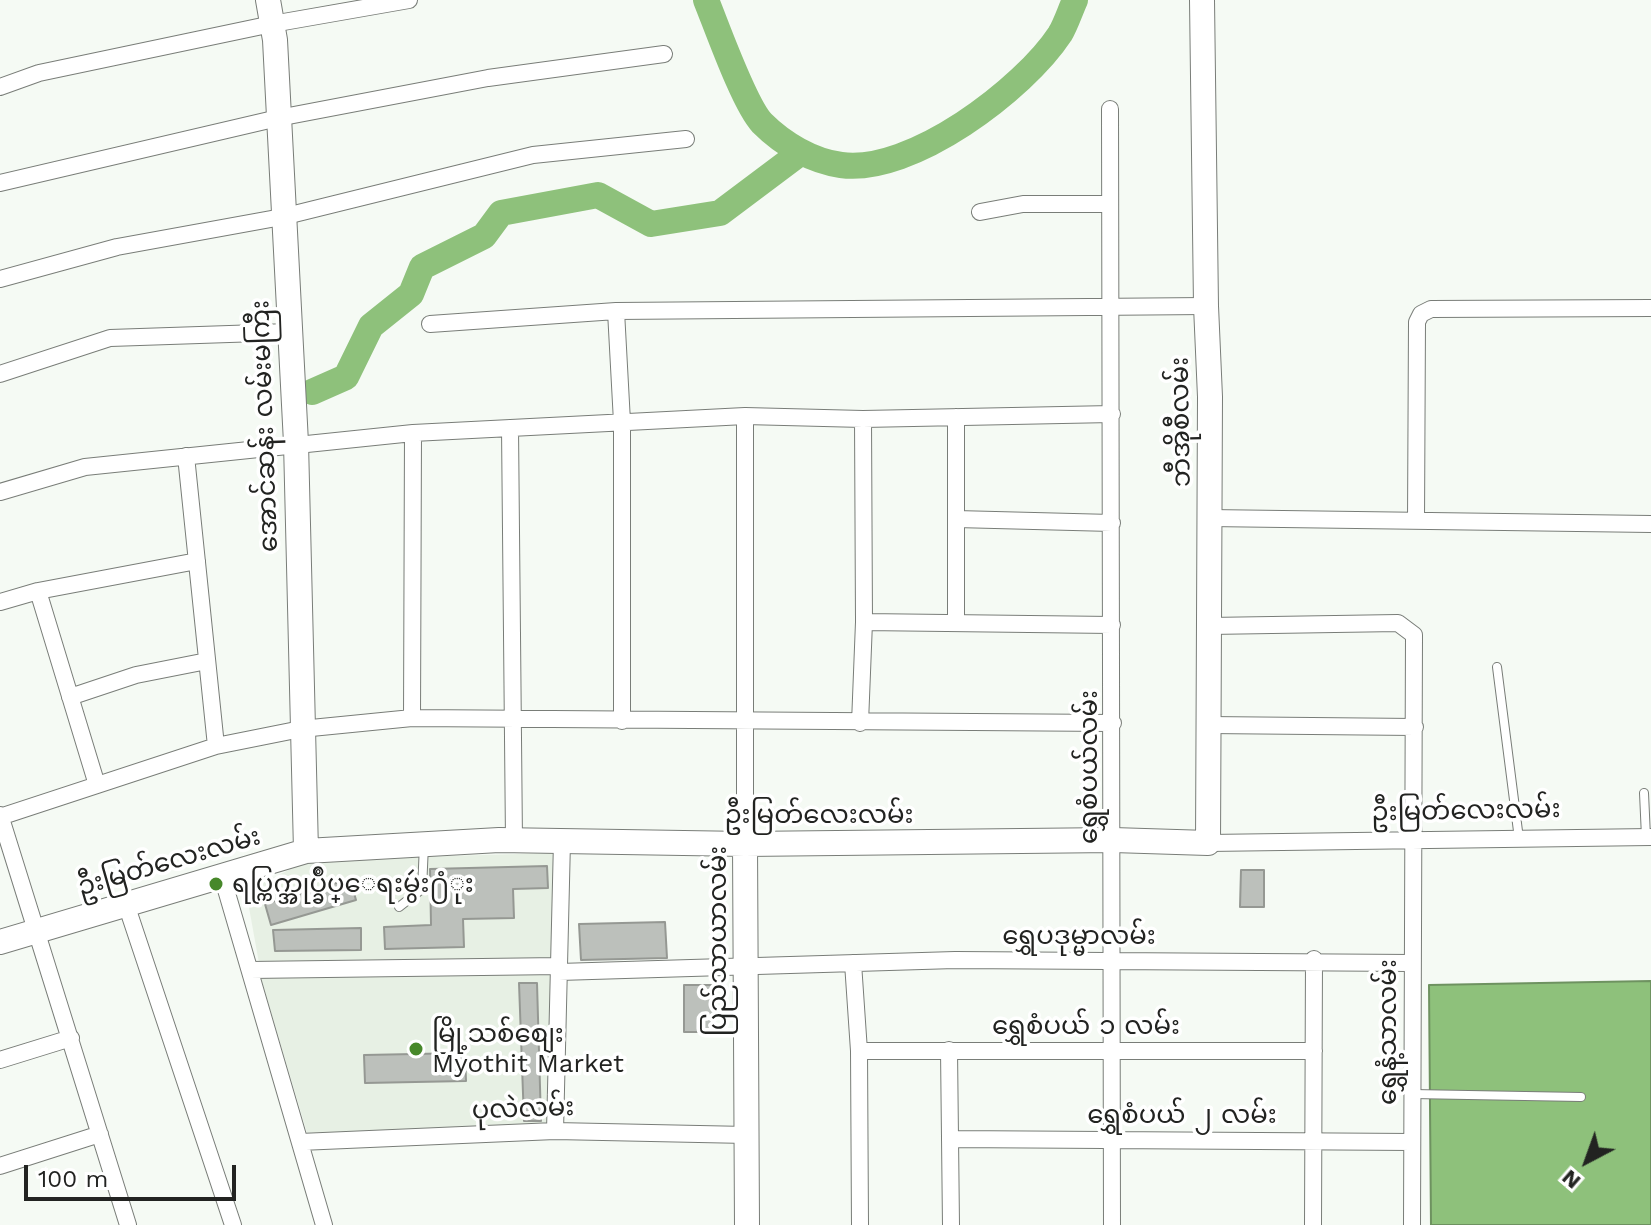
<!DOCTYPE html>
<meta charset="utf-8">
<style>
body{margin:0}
#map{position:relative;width:1651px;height:1225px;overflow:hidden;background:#f5faf4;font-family:"Work Sans",sans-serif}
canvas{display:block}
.north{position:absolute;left:1547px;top:1121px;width:80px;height:80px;-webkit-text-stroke:6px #fff;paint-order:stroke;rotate:221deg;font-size:22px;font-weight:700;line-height:32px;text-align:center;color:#222321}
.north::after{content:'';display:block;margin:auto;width:28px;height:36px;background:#222321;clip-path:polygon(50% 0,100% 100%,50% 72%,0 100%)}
.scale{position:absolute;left:24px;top:1165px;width:212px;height:36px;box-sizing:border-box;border:4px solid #222321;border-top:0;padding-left:10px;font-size:24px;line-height:28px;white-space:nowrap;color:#222321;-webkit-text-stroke:6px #fff;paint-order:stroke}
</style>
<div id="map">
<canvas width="1651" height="1225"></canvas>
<div class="north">N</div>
<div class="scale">100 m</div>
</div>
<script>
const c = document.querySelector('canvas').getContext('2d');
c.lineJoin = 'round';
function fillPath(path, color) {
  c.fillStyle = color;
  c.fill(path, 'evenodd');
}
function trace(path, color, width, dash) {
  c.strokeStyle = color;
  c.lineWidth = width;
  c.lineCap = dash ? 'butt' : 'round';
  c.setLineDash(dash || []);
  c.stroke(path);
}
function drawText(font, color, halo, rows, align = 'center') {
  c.font = font + ' "Work Sans","Noto Sans Myanmar",sans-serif';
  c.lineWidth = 7;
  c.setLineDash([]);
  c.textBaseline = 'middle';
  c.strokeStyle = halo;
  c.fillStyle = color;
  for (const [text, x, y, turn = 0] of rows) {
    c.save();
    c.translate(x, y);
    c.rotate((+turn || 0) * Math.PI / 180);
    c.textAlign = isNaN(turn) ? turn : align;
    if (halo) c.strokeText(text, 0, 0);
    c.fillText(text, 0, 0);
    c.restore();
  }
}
const built = new Path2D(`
 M 553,853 L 552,960 L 259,963 L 246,891 L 309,860 Z
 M 553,970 L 548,1125 L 307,1133 L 259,972 Z`);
const water = new Path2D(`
 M 1651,981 L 1651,1225 L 1431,1225 L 1429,985 Z`);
const river = new Path2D(`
 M 706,0 C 717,27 744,104 762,123 C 783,144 812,161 841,165 C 911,175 1024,89 1060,34 C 1066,24 1070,11 1075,0
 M 312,392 L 346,377 L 371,326 L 411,294 L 422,267 L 484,236 L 501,213 L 598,195 L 651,224 L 720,213 L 800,153`);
const building = new Path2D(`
 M 547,866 L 548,888 L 513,889 L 514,918 L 463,919 L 464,947 L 385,949 L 384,927 L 431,925 L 430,869 Z
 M 1241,870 L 1264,870 L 1264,907 L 1240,907 Z
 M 350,879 L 356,900 L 271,925 L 265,904 Z
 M 665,922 L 667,958 L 581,960 L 579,924 Z
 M 361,928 L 361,950 L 275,951 L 273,930 Z
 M 519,983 L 537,983 L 541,1121 L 524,1121 Z
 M 684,985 L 714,985 L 714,1032 L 684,1032 Z
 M 465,1053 L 466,1081 L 365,1083 L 364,1055 Z`);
const lane = new Path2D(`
 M 1497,667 L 1519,839
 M 1644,793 L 1646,837
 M 399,907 L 422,889 L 424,845
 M 1412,1094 L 1581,1097`);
const street = new Path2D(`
 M 0,87 L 39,73 L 272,24 L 409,0
 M 1110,109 L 1112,1225
 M 0,183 L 278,118 L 488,78 L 664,54
 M 980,212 L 1023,204 L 1110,204
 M 0,279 L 117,247 L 282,217 L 533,155 L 686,139
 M 616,311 L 1206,306
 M 430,324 L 616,311 L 622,422 L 622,721
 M 0,374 L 110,338 L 289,332
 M 510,428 L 514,841
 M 186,456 L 216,746
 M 0,492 L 85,467 L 413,433 L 745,416 L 863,419 L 1112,414
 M 1209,518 L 1651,524
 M 956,519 L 1112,523
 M 1416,521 L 1417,322 L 1421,314 L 1431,309 L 1651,308
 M 38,591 L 97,785
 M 0,602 L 38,591 L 197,561
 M 864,622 L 1112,625
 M 956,623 L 956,417
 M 1209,626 L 1398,623 L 1414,635 L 1412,1225
 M 70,697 L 136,675 L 207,661
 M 412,718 L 413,433
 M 860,723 L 864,622 L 863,419
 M 1208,725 L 1415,727
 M 0,815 L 128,1225
 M 0,817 L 216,746 L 301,729 L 412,718 L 1113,723
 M 1208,843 L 1651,837
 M 745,844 L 745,416
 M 222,876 L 324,1225
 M 126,904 L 233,1225
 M 853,963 L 859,1051 L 860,1225
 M 250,970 L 559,966
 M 559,972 L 955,960 L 1412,963
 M 949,1050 L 951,1225
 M 859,1051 L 1314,1051
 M 0,1060 L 71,1038
 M 555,1131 L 562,841
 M 951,1139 L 1412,1142
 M 300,1142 L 555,1131 L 747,1135
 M 0,1166 L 100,1134
 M 1313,1225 L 1314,959`);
const secondary = new Path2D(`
 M 268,0 L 275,40 L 296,443 L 306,851
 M 745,844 L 747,1225
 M 0,942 L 306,851 L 499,840 L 745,844 L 1113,840 L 1208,843 L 1210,397 L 1206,306 L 1202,0`);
const markers = [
 [216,884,8,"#47882a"],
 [416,1049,8,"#47882a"]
];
const streetNames = [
 ["ဘီအိုစီလမ်း",1181,422,-91],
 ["အောင်ဆန်း လမ်းမကြီး",265,426,-92],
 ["ရွှေစံပယ်လမ်း",1089,767,-90],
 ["ဦးမြတ်လေးလမ်း",1466,811,-1],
 ["ဦးမြတ်လေးလမ်း",819,815],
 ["ဦးမြတ်လေးလမ်း",169,862,-16],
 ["ရွှေပဒုမ္မာလမ်း",1079,936],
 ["ပြည်သာယာလမ်း",718,941,-90],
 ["ရွှေစံပယ် ၁ လမ်း",1086,1026],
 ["ရွှေနံ့သာလမ်း",1388,1032,-90],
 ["ပုလဲလမ်း",523,1109,-2],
 ["ရွှေစံပယ် ၂ လမ်း",1182,1115]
];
const poiNames = [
 ["ရပ္ကြက္အုပ္ခ်ဳပ္ေရးမွဴး႐ံုး",232,884],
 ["မြို့သစ်စျေး",432,1034],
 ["Myothit Market",432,1064]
];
fillPath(built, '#e7f0e4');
fillPath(water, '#8ec17b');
trace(water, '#6e9260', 2);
trace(river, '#8ec17b', 26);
fillPath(building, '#bcc0bb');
trace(building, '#959893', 2);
trace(lane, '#797d78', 10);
trace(street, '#797d78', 18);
trace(secondary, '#797d78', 26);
trace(lane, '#fff', 8);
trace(street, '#fff', 16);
trace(secondary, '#fff', 24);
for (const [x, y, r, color] of markers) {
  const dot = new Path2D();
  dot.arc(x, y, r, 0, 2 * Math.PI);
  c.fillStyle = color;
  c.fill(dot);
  trace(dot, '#fff', 3);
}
drawText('26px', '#222321', '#fff', streetNames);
drawText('26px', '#222321', '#fff', poiNames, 'left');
</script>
